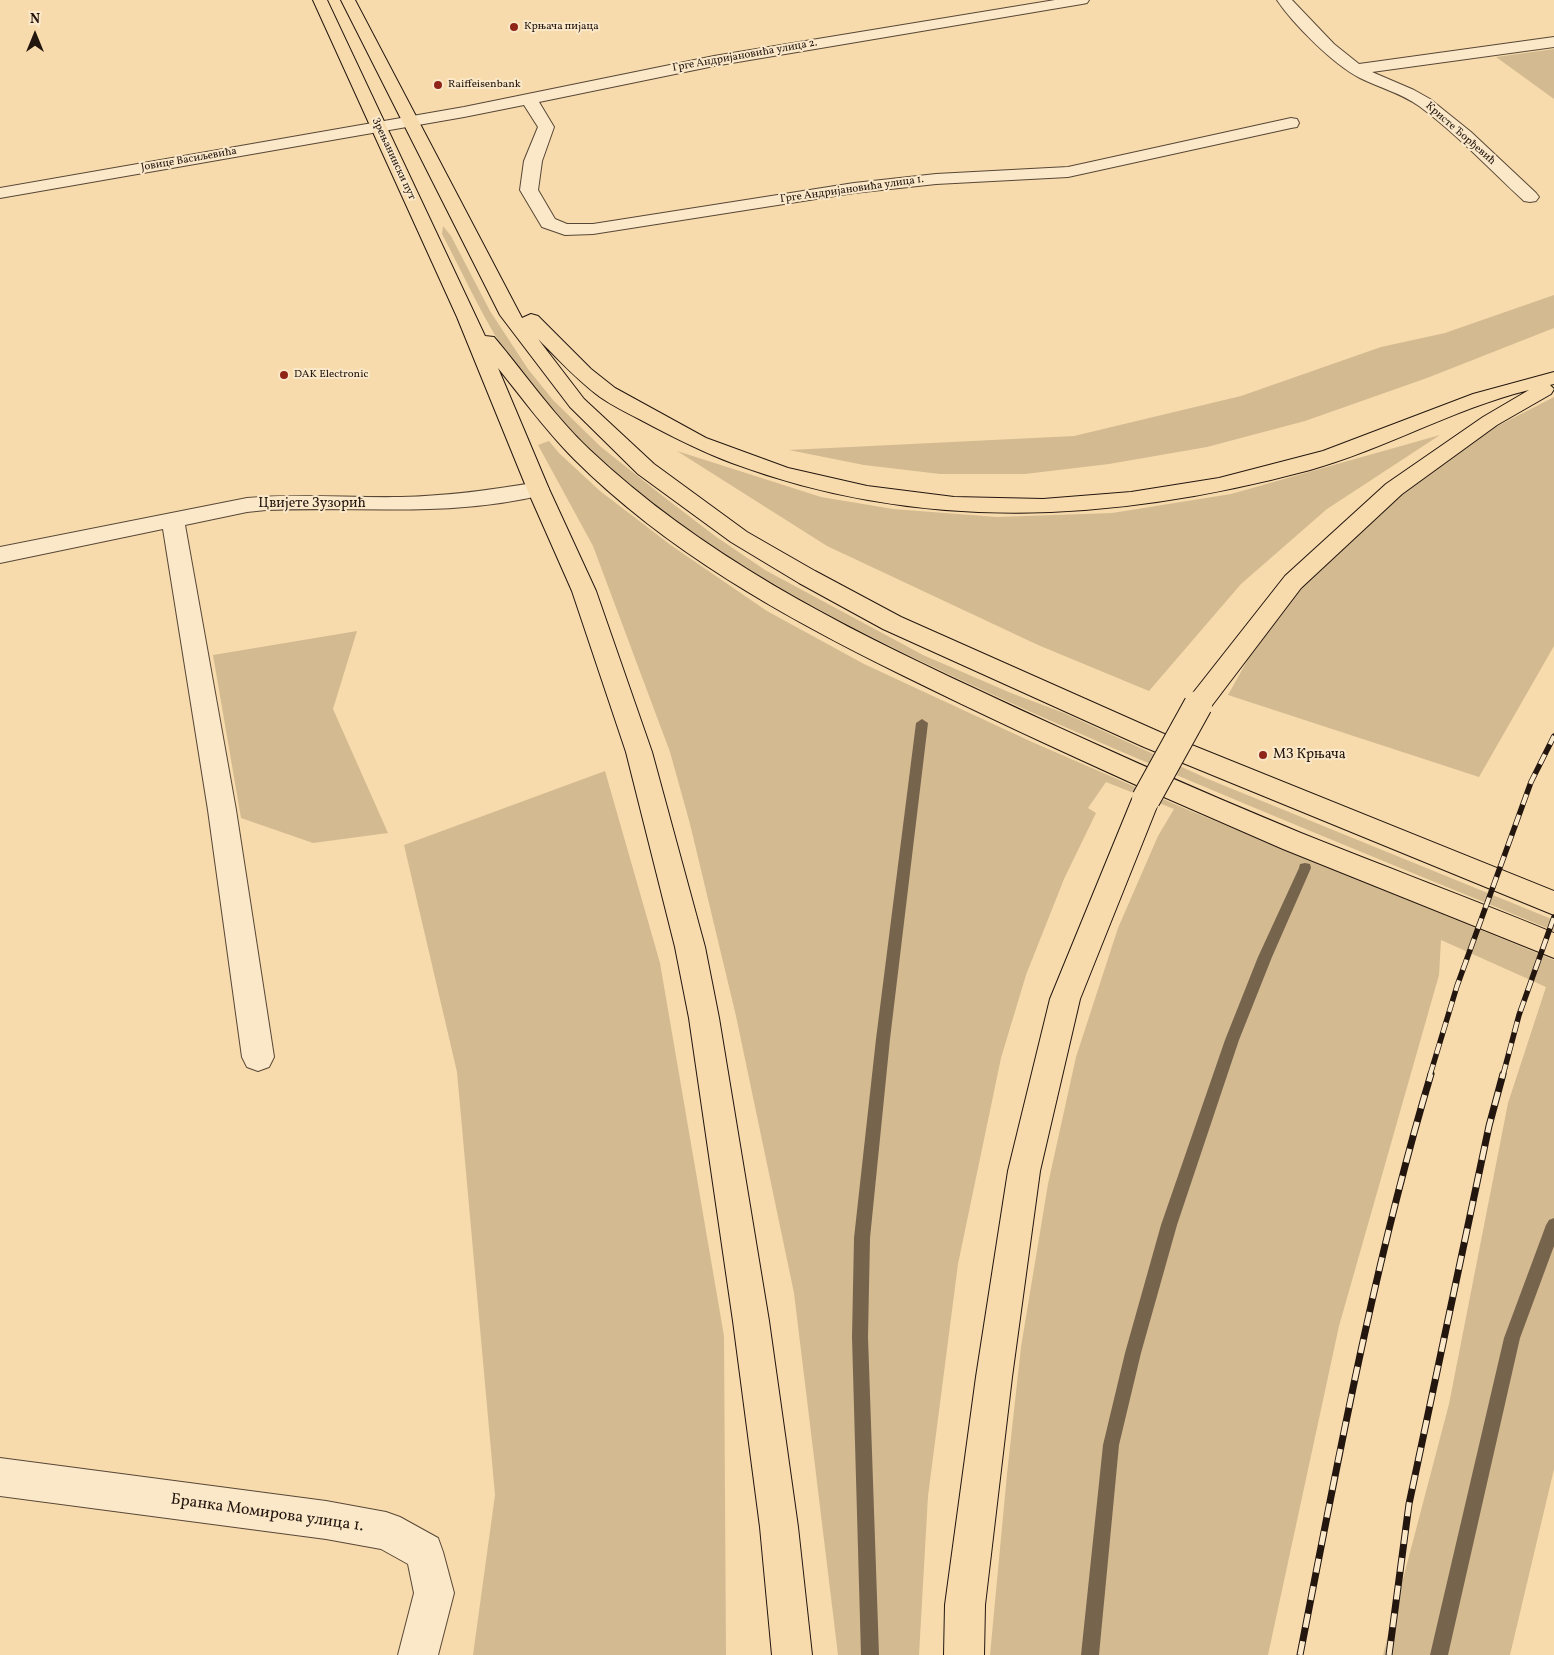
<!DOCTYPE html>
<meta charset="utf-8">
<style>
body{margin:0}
#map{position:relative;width:1554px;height:1655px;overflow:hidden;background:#f7dbac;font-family:Vollkorn,serif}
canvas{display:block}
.north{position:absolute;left:10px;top:10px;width:50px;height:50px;-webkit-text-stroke:4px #fae8c9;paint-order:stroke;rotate:0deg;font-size:14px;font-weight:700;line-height:20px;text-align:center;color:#23160f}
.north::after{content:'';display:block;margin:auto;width:18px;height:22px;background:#23160f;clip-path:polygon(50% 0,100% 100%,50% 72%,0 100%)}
</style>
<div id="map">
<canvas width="1554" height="1655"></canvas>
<div class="north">N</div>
</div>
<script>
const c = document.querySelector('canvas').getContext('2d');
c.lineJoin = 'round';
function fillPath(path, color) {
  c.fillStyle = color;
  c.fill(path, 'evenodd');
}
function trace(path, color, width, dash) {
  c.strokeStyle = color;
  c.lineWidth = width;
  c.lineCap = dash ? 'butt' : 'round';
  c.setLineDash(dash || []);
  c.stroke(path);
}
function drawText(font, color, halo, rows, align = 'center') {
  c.font = font + ' Vollkorn,serif';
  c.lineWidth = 4;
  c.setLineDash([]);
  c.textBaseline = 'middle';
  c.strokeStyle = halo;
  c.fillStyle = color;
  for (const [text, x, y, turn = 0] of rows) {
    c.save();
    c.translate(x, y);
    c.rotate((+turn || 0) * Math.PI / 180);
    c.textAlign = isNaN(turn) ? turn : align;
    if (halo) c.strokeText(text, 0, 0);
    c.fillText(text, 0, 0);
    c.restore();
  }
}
const green = new Path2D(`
 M 1554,49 L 1554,99 L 1496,57 Z
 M 443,226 L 451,236 L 490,311 L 528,369 L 553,400 L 601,447 L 664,497 L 715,536 L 765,570 L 923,655 L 1011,693 L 1064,713 L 1208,779 L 1554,920 L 1554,931 C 1385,861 1216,794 1049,720 C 878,643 699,562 567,426 C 543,401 517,371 499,342 C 478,307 461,270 442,234 Z
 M 1554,295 L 1554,328 L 1427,378 L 1305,421 L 1207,447 L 1109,464 L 1025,474 L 940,474 L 864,465 L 789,450 L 1074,436 L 1241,396 L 1381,347 L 1445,333 Z
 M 1554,397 L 1554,646 L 1479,777 L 1228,695 L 1289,586 L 1385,501 L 1486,432 Z
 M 1440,435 L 1327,509 L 1241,584 L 1149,691 L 1038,645 L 827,546 L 677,451 L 821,497 L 893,509 L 997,517 L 1112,513 L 1231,494 Z
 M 549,441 L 559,453 L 600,491 L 672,546 L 767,611 L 864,664 L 1032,742 L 1186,809 L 1554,960 L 1554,1469 L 1510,1655 L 1383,1655 L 1449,1404 L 1508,1103 L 1546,987 L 1441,940 L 1439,975 L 1339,1326 L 1268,1655 L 990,1655 L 1007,1474 L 1021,1347 L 1048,1184 L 1076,1057 L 1118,928 L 1158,836 L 1174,809 L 1106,782 L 1088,808 L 1096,813 L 1064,879 L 1026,975 L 1001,1058 L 958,1264 L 928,1496 L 919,1655 L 838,1655 L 794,1293 L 736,1016 L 690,824 L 670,752 L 593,546 L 538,445 Z
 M 357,631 L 333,709 L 388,833 L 313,843 L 241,818 L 213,655 Z
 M 605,771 L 660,963 L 724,1336 L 726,1655 L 473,1655 L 495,1495 L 457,1072 L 404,845 Z`);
const stream = new Path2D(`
 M 922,719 L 928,723 L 890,1039 L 870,1238 L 868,1337 L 879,1655 L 861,1655 L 852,1337 L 854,1238 L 876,1039 L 916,723 Z
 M 1305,863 L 1310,864 L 1311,868 L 1272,957 L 1239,1040 L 1177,1225 L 1141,1353 L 1119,1445 L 1099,1655 L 1081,1655 L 1103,1445 L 1125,1353 L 1161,1225 L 1225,1040 L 1258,957 L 1299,868 L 1300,864 Z
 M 1554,1218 L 1554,1246 L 1520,1338 L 1448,1655 L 1430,1655 L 1504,1338 L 1546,1225 L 1549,1220 Z`);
const minor = new Path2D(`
 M 1055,0 L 1089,0 L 1087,3 L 1082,4 L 714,66 L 539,102 L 554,127 L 542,161 L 538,190 L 555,219 L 567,224 L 593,224 L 854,183 L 936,174 L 1068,167 L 1291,118 L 1297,119 L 1299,123 L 1297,127 L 1291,128 L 1068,177 L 936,184 L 854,193 L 593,234 L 565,235 L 542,227 L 520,190 L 524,161 L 538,127 L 524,105 L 464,117 L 0,198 L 0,188 L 464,107 L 714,56 Z
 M 1277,0 L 1292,0 L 1334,44 L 1359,64 L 1554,37 L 1554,47 L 1372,72 L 1414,90 L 1430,99 L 1471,132 L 1536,193 L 1539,197 L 1536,201 L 1530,202 L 1524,201 C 1489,169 1457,134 1419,106 C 1401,93 1380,88 1360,78 C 1334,65 1293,24 1277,0 Z
 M 538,482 L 546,484 L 549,489 L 546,494 C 454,518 359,506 266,510 L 247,512 L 185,525 L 236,810 L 274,1057 L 269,1067 L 258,1071 L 247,1067 L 242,1057 L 208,810 L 163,529 L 0,563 L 0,547 L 247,498 C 298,493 349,498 401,497 C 447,496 492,490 538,482 Z
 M 0,1458 L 326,1501 L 386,1512 L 400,1517 L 438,1538 L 443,1552 L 454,1593 L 438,1655 L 398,1655 L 414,1593 L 408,1564 L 381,1549 L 326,1539 L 0,1496 Z`);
const major = new Path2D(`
 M 313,0 L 327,0 L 485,336 L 494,337 C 526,375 554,416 590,450 C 701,555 840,626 978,690 C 1084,740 1192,788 1301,833 C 1385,867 1470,898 1554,933 L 1554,958 L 1283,849 L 1157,794 L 1160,799 L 1080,999 L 1040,1171 L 1012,1377 L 985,1605 L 984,1655 L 944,1655 L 945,1605 L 976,1377 L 1008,1171 L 1050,999 L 1132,799 L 1136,792 L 1145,789 C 1063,752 981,714 900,674 C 784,617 666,551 574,459 C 546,431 523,399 498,368 L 549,489 L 596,591 L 652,752 L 705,947 L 719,1018 L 769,1321 L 798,1527 L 812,1655 L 772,1655 L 760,1527 L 733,1321 L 689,1018 L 675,947 L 626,752 L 572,591 L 527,489 L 457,317 Z
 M 341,0 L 355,0 L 522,318 L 531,314 L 538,316 L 591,369 L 615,388 L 706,438 L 788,468 L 867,486 L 954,497 L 1043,499 L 1131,492 L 1219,478 L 1323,451 L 1473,394 L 1554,372 L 1554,384 L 1550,385 L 1554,389 L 1551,394 L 1497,425 L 1402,494 L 1301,588 L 1207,712 L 1198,714 L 1189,712 L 1185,705 L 1189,698 L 1285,576 L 1386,484 L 1483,417 L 1529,390 C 1453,409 1385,449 1310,470 C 1116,522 923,534 732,463 C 700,451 671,436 641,420 C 627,413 613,406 600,397 C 577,380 558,359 538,339 L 584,399 L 654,464 L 747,532 L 815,571 L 901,617 L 1162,733 L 1554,891 L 1554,915 L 1144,747 L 883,629 L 799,583 L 731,542 L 638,474 L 570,407 L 500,315 Z`);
const railFar1 = new Path2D(`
 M 1430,1075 L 1457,986 L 1531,782 L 1554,736
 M 1503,1075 L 1519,1015 L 1554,917`);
const rail = new Path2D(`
 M 1300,1655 C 1338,1460 1374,1264 1431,1074
 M 1389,1655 L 1409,1504 L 1489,1126 L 1503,1074`);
const majorBridge = new Path2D(`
 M 1146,799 L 1198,705`);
const markers = [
 [514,27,5,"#8f2418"],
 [438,85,5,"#8f2418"],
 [284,375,5,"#8f2418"],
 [1263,755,5,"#8f2418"]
];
const farPoinames = [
 ["Крњача пијаца",524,27],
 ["Raiffeisenbank",448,85],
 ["DAK Electronic",294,375]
];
const farStreetnames = [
 ["Грге Андријановића улица 2.",745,56,-10],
 ["Кристе Ђорђевић",1460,134,41],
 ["Зрењанински пут",393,159,65],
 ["Јовице Васиљевића",189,160,-10],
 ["Грге Андријановића улица 1.",852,190,-8]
];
const streetNames = [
 ["Цвијете Зузорић",312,504]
];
const poiNames = [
 ["МЗ Крњача",1273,755]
];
const nearStreetnames = [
 ["Бранка Момирова улица 1.",267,1514,8]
];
fillPath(green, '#d3ba91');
fillPath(stream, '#77644d');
trace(minor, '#584736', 2);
trace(major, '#23160f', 2);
fillPath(minor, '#fae8c9');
fillPath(major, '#f7dbac');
trace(railFar1, '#23160f', 5.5);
trace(rail, '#23160f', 7);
trace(railFar1, '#fae8c9', 4, [11]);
trace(rail, '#fae8c9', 5, [14]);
trace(majorBridge, '#23160f', 30, []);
trace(majorBridge, '#f7dbac', 28);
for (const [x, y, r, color] of markers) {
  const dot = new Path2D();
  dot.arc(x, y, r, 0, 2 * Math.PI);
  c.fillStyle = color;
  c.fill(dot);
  trace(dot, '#fae8c9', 2);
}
drawText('11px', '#23160f', '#fae8c9', farPoinames, 'left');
drawText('11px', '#23160f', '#fae8c9', farStreetnames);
drawText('14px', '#23160f', '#fae8c9', streetNames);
drawText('14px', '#23160f', '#fae8c9', poiNames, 'left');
drawText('16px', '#23160f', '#fae8c9', nearStreetnames);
</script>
